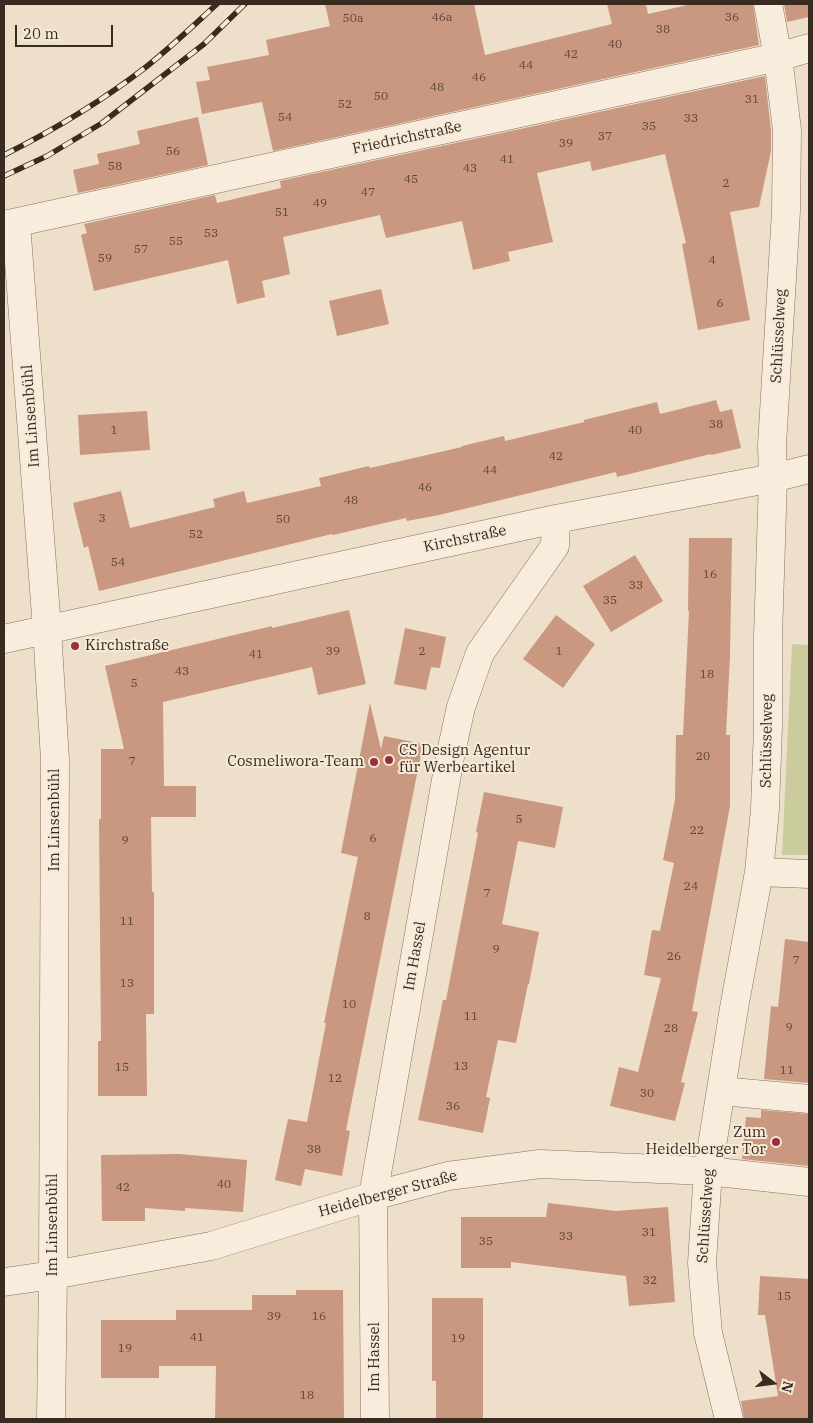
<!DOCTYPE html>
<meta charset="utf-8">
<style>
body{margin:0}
#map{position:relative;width:813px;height:1423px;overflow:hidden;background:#eddfc9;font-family:"IBM Plex Serif",serif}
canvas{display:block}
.frame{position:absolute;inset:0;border:5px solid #3a2b21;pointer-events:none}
.north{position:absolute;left:748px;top:1358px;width:50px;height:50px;-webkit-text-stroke:4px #f5ead8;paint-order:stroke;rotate:105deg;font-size:14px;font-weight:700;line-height:20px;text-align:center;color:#3a2b21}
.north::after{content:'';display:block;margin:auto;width:18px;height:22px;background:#3a2b21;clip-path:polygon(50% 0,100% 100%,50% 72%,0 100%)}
.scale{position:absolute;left:15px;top:25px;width:98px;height:22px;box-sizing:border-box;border:2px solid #3a2b21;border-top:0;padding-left:6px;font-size:15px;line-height:18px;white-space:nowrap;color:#3a2b21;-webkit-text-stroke:4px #f5ead8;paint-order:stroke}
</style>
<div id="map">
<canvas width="813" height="1423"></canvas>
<div class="frame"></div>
<div class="north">N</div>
<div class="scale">20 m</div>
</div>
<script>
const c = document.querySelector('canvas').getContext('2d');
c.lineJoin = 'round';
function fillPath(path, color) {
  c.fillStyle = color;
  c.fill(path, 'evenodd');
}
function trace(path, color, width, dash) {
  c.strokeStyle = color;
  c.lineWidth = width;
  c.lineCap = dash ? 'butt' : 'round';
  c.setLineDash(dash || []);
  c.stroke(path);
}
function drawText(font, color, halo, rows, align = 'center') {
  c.font = font + ' "IBM Plex Serif",serif';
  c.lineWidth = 4;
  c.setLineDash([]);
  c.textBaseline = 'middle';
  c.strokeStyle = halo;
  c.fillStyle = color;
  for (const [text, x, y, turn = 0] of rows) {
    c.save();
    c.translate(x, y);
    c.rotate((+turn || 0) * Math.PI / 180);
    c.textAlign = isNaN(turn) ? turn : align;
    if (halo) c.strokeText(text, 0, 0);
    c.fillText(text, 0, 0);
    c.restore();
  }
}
const green = new Path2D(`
 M 792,644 L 809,645 L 809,855 L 782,855 Z`);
const building = new Path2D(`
 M 325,4 L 474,4 L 485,55 L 612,24 L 607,4 L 646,4 L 648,14 L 692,4 L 753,4 L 759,45 L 273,151 L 262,102 L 202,114 L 196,82 L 210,80 L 207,67 L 269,55 L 266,40 L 330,26 Z
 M 784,4 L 809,4 L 809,17 L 787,22 Z
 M 765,76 L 771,131 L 771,151 L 759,207 L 730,212 L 750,320 L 698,330 L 682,244 L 686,243 L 665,154 L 592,171 L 590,161 L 537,173 L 553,242 L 508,252 L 510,261 L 473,270 L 462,221 L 386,238 L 380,215 L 283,237 L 290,274 L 262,281 L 265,297 L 237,304 L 228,260 L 94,291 L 81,235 L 87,233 L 84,224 L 215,195 L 217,203 L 281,188 L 280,181 Z
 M 198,117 L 208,165 L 78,193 L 73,170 L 99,164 L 97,154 L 140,144 L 137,131 Z
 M 381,289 L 389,324 L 337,336 L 329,301 Z
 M 716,400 L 720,412 L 732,409 L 741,448 L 711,455 L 711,454 L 617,477 L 616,472 L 439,515 L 407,521 L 406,518 L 333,535 L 332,534 L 99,591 L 88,546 L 84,548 L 73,503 L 121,491 L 130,528 L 215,507 L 213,499 L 244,491 L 247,503 L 321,486 L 319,478 L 369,466 L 370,468 L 462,447 L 462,446 L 504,436 L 505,441 L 584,422 L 584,420 L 657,402 L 660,414 Z
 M 147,411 L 150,450 L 80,455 L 78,415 Z
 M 689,538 L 732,538 L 730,656 L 726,735 L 730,735 L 730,806 L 692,1011 L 698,1012 L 681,1082 L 685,1083 L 675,1121 L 610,1106 L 619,1067 L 638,1072 L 661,978 L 644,975 L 652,930 L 660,931 L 674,863 L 663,860 L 675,800 L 676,735 L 683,735 L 689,611 L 688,611 Z
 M 635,555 L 663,601 L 611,632 L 583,586 Z
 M 349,610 L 366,684 L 318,695 L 312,667 L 163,702 L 164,786 L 196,786 L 196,817 L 151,817 L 152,892 L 154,892 L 154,1014 L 146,1014 L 147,1096 L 98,1096 L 98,1041 L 101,1041 L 99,819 L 101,819 L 101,749 L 124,749 L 105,666 L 272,626 L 272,628 Z
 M 556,615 L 595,644 L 563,688 L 523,659 Z
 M 405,628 L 446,637 L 440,668 L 431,667 L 426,690 L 394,684 Z
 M 370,703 L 381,749 L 384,736 L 423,744 L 346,1130 L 350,1131 L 342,1176 L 305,1169 L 301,1186 L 275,1180 L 288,1119 L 307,1122 L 326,1023 L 324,1023 L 358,857 L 341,853 Z
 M 484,792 L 563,807 L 555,848 L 518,841 L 502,924 L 539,932 L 529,984 L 528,984 L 516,1043 L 498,1040 L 486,1097 L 490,1098 L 483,1133 L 418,1120 L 443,1000 L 446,1000 L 478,833 L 476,832 Z
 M 785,939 L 809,942 L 809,1083 L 764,1079 L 771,1006 L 778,1007 Z
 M 761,1110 L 809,1114 L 809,1166 L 742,1159 L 746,1117 L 761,1118 Z
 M 179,1154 L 247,1160 L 243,1212 L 185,1208 L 185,1211 L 145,1208 L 145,1221 L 102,1221 L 101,1155 Z
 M 548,1203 L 616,1211 L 668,1207 L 675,1302 L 629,1306 L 626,1276 L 511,1262 L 511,1268 L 461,1268 L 461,1217 L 546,1217 Z
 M 760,1276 L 809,1279 L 809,1419 L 744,1419 L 741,1401 L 778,1396 L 765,1315 L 758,1315 Z
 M 296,1290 L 343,1290 L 344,1419 L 215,1419 L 216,1366 L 159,1366 L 159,1378 L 101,1378 L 101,1320 L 176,1320 L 176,1310 L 252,1310 L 252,1295 L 296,1295 Z
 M 432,1298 L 483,1298 L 483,1419 L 436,1419 L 436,1381 L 432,1381 Z`);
const minor = new Path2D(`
 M 16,223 L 47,629 L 55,760 L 53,1275 L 51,1419
 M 4,225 L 778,57 L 809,48
 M 4,639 L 556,519 L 773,478 L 809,469
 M 759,872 L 809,874
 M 721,1091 L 809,1099
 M 4,1282 L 53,1275 L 211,1246 L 373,1196 L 448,1176 L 540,1164 L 708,1171 L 809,1182
 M 375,1419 L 373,1196 L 450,757 L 461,707 L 480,653 L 555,546 L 556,519
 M 729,1419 L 708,1333 L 702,1263 L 708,1171 L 734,1008 L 759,872 L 765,809 L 768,727 L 768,637 L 773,478 L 772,445 L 786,211 L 787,130 L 778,57 L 768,4`);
const rail = new Path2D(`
 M 4,155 C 54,130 102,101 146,67 C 171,47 194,25 217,4
 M 4,176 L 47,156 L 102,123 L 204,44 L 245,4`);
const markers = [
 [75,646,5,"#97303b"],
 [389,760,5,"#97303b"],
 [374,762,5,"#97303b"],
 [776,1142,5,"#97303b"]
];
const numberNames = [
 ["46a",442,18],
 ["36",732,18],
 ["50a",353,19],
 ["38",663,30],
 ["40",615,45],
 ["42",571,55],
 ["44",526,66],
 ["46",479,78],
 ["48",437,88],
 ["50",381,97],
 ["31",752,100],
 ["52",345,105],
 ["54",285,118],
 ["33",691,119],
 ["35",649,127],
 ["37",605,137],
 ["39",566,144],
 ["56",173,152],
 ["41",507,160],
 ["58",115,167],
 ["43",470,169],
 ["45",411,180],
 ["2",726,184],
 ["47",368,193],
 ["49",320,204],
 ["51",282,213],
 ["53",211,234],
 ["55",176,242],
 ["57",141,250],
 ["59",105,259],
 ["4",712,261],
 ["6",720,304],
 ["38",716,425],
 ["1",114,431],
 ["40",635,431],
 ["42",556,457],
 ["44",490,471],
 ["46",425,488],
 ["48",351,501],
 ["3",102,519],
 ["50",283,520],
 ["52",196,535],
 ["54",118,563],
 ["16",710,575],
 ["33",636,586],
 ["35",610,601],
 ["39",333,652],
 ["2",422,652],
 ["1",559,652],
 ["41",256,655],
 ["43",182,672],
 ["18",707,675],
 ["5",134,684],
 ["20",703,757],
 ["7",132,762],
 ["5",519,820],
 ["22",697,831],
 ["6",373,839],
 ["9",125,841],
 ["24",691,887],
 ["7",487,894],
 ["8",367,917],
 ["11",127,922],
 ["9",496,950],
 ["26",674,957],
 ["7",796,961],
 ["13",127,984],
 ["10",349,1005],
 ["11",471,1017],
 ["9",789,1028],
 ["28",671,1029],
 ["13",461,1067],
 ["15",122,1068],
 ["11",787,1071],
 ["12",335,1079],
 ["30",647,1094],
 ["36",453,1107],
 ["38",314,1150],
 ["40",224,1185],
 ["42",123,1188],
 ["31",649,1233],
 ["33",566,1237],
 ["35",486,1242],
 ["32",650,1281],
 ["15",784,1297],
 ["39",274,1317],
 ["16",319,1317],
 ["41",197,1338],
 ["19",458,1339],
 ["19",125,1349],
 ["18",307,1396]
];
const streetNames = [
 ["Friedrichstraße",407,138,-12],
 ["Schlüsselweg",779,336,-87],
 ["Im Linsenbühl",31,416,-94],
 ["Kirchstraße",465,539,-12],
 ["Schlüsselweg",767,741,-89],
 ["Im Linsenbühl",55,820,-90],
 ["Im Hassel",415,956,-80],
 ["Heidelberger Straße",388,1194,-15],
 ["Schlüsselweg",706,1216,-86],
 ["Im Linsenbühl",53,1225,-90],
 ["Im Hassel",375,1357,-90]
];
const poiNames = [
 ["Kirchstraße",85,646],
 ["CS Design Agentur",399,751],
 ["für Werbeartikel",399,768],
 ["Cosmeliwora-Team",364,762,"right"],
 ["Zum",766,1133,"right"],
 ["Heidelberger Tor",766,1150,"right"]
];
fillPath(green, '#cbcc9d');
fillPath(building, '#ca9780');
trace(minor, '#89705e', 29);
trace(minor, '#f8eddc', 28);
trace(rail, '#3a2b21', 5.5);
trace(rail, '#f5ead8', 4, [11]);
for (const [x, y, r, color] of markers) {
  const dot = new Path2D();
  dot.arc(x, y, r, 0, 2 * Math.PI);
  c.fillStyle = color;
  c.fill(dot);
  trace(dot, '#f5ead8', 2);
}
drawText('12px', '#5e4639', null, numberNames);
drawText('15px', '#3a2b21', '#f5ead8', streetNames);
drawText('15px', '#3a2b21', '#f5ead8', poiNames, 'left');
</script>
